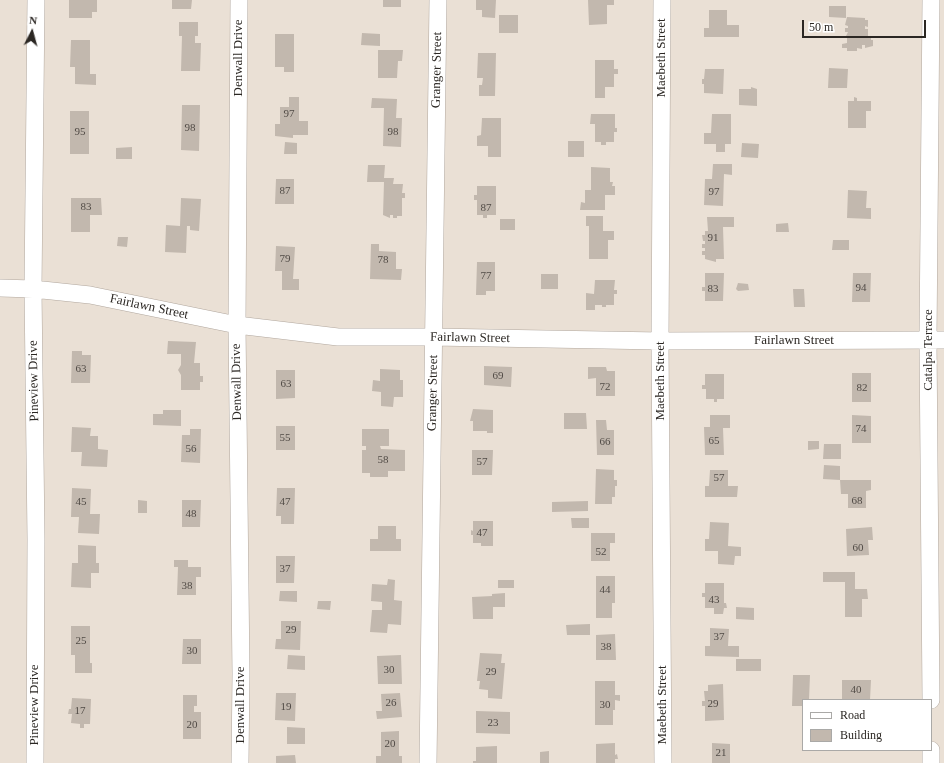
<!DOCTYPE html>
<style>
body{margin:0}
#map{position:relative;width:944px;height:763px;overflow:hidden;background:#eae0d5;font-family:"Times New Roman",serif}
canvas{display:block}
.legend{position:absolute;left:802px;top:699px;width:130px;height:52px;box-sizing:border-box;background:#fff;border:1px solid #aaa9a7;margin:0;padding:5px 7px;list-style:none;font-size:12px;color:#2b2723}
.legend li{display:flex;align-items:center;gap:8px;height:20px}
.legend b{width:20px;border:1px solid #aaa9a7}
.north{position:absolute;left:12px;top:12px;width:40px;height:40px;-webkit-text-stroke:3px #fff;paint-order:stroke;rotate:6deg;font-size:11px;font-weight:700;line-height:16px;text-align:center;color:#2b2723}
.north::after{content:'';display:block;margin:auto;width:14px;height:18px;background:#2b2723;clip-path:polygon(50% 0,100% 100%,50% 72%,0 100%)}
.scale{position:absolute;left:802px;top:20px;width:124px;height:18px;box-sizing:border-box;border:2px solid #2b2723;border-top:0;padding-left:5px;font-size:12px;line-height:14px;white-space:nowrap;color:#2b2723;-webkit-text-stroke:3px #fff;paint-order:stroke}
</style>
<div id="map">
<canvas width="944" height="763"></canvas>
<ul class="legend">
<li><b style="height:5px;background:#fff"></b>Road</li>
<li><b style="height:11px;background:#c2b8ae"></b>Building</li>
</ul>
<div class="north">N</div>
<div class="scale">50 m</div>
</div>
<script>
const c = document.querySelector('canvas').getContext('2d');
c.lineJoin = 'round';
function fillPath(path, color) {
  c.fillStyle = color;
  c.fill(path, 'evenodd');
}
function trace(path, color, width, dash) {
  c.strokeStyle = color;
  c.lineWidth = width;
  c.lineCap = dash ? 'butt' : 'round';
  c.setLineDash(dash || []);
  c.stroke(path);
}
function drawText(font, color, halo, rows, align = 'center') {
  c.font = font + ' "Times New Roman",serif';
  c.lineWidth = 3;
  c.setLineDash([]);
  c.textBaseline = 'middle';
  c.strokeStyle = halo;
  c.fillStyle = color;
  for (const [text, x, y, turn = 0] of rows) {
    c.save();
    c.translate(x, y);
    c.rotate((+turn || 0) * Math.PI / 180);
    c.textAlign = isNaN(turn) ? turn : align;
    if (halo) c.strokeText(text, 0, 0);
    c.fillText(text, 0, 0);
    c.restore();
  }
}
const building = new Path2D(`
 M 69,0 L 97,0 L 97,12 L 92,12 L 92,18 L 69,18 Z
 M 172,0 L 192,0 L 191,9 L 172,9 Z
 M 383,0 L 401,0 L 401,7 L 383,7 Z
 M 476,0 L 496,0 L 495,18 L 482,17 L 482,10 L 476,10 Z
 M 588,0 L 614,0 L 614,5 L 607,5 L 607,24 L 589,25 Z
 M 829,6 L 846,6 L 846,18 L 829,17 Z
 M 709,10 L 727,10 L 727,25 L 739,25 L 739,37 L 704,37 L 704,28 L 709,28 Z
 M 499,15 L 518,15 L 518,33 L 499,33 Z
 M 847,17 L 865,18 L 865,20 L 868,20 L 868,27 L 865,26 L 865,29 L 868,29 L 868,36 L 871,36 L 871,40 L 873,40 L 873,46 L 865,48 L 865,45 L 862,45 L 862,49 L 857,48 L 857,51 L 847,51 L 847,48 L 842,48 L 842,44 L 847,43 L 847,38 L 845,38 L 848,32 L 845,32 L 845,28 L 848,28 L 848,26 L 845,25 Z
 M 179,22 L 198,22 L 198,36 L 195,36 L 195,43 L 201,43 L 200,71 L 181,71 L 182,36 L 179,36 Z
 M 362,33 L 380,34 L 380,46 L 361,45 Z
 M 275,34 L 294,34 L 294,72 L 284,72 L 284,67 L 275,67 Z
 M 71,40 L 90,40 L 90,74 L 96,74 L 96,85 L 75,84 L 75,67 L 70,67 Z
 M 378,50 L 403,50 L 402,61 L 398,61 L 397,78 L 378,78 Z
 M 478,53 L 496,53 L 495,96 L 479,96 L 479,85 L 482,85 L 483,78 L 477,78 Z
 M 595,60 L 614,60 L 614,69 L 618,69 L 618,74 L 614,74 L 614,87 L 605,87 L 605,98 L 595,98 Z
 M 829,68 L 848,69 L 847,88 L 828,88 Z
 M 705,69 L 724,69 L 723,94 L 704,93 L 704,84 L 702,84 L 702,79 L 704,79 Z
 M 751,87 L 757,89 L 757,106 L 739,105 L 739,89 L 751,89 Z
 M 289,97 L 299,97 L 299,121 L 308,121 L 308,135 L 293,135 L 293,138 L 275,136 L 275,124 L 280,124 L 280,107 L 289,107 Z
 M 854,97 L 857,98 L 857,101 L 871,101 L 871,111 L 866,111 L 866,128 L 848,128 L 848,101 L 854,101 Z
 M 372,98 L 397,99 L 396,118 L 402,118 L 401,147 L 383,146 L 384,108 L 371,108 Z
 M 182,105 L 200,105 L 199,151 L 181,150 Z
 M 70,111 L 89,111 L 89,154 L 70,154 Z
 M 591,114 L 615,114 L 615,128 L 617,128 L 617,132 L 614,132 L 614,142 L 606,142 L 606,145 L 601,145 L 601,142 L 595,142 L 595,124 L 590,124 Z
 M 712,114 L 731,114 L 731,144 L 725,144 L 725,152 L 716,152 L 716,144 L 704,144 L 704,133 L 711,133 Z
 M 482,118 L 501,118 L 501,157 L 488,157 L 488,146 L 477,146 L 477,136 L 481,135 Z
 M 568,141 L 584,141 L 584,157 L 568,157 Z
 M 285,142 L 297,143 L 297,154 L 284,154 Z
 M 742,143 L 759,144 L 758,158 L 741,157 Z
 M 132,147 L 132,159 L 116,159 L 116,148 Z
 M 713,164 L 732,164 L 732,175 L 724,174 L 723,206 L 704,205 L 705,179 L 712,179 Z
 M 368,165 L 385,165 L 384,178 L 394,178 L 393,184 L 403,184 L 402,193 L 405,193 L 405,198 L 402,198 L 402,216 L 397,216 L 397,218 L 393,218 L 393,215 L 390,215 L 390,218 L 383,215 L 384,182 L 367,182 Z
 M 591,167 L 610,168 L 610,182 L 613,182 L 612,186 L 615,186 L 615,195 L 605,195 L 605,210 L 580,210 L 581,202 L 585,203 L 585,190 L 591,190 Z
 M 276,179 L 294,179 L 294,204 L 275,204 Z
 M 477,186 L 496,186 L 496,215 L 487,215 L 487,218 L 483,218 L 483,215 L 477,215 L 477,200 L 474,200 L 474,195 L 477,195 Z
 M 848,190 L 867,191 L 866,208 L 871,208 L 871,219 L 847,218 Z
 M 71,198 L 101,198 L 102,215 L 90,215 L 90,232 L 71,232 Z
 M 181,198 L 201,199 L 199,231 L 190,230 L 190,226 L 187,226 L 186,253 L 165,252 L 166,225 L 180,226 Z
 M 586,216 L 603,216 L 603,231 L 614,231 L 614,240 L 608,240 L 608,259 L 589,259 L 589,226 L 586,226 Z
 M 707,217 L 734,217 L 734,227 L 723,227 L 724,259 L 716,259 L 716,262 L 705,259 L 705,255 L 702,255 L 702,251 L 705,251 L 705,248 L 702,248 L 702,244 L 705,244 L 705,241 L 703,241 L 702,235 L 705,235 L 705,231 L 708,231 Z
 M 500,219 L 515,219 L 515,230 L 500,230 Z
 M 788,223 L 789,232 L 776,232 L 776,224 Z
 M 118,237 L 128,237 L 127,247 L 117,246 Z
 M 833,240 L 849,240 L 849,250 L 832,250 Z
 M 371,244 L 379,244 L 379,251 L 396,252 L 396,269 L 402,269 L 401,280 L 370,279 Z
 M 276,246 L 295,247 L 293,279 L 299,279 L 299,290 L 282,290 L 282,271 L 275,271 Z
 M 477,262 L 495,262 L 495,291 L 486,291 L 486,295 L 476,295 Z
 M 705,273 L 724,273 L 723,301 L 705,301 L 705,291 L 702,291 L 702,287 L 705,287 Z
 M 853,273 L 871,273 L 870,302 L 852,302 Z
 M 541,274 L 558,274 L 558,289 L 541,289 Z
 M 595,280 L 615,280 L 614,290 L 617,290 L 617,294 L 614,294 L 614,305 L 606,305 L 606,307 L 602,307 L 602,305 L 595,305 L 595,310 L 586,310 L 586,293 L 594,294 Z
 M 738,283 L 748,284 L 749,290 L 738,291 L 736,289 Z
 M 793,289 L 804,289 L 805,307 L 794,307 Z
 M 168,341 L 196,342 L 194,363 L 200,363 L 200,376 L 203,376 L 203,382 L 200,382 L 200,390 L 181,390 L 181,375 L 178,370 L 181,365 L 181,354 L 167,354 Z
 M 72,351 L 82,351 L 82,355 L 91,355 L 90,383 L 71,383 Z
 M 484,366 L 512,367 L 511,387 L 484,385 Z
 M 588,367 L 606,367 L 607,371 L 615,371 L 615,396 L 596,396 L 596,378 L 588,379 Z
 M 380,369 L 400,370 L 400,380 L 403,380 L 403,397 L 394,397 L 393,407 L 381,406 L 381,392 L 372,391 L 373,380 L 380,381 Z
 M 276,370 L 295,370 L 295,398 L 276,399 Z
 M 852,373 L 871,373 L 871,402 L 852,402 Z
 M 705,374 L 724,374 L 724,399 L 717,399 L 717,402 L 714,402 L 714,399 L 706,399 L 706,389 L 702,389 L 702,385 L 705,385 Z
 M 473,409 L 493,410 L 493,433 L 487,433 L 487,431 L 473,431 L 473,421 L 470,421 Z
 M 163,410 L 181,410 L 181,426 L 153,425 L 153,414 L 163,414 Z
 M 564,413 L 586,413 L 587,429 L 564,429 Z
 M 710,415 L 730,415 L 730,428 L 723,428 L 724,455 L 705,455 L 704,427 L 710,427 Z
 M 852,415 L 871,416 L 871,443 L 852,443 Z
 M 596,420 L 606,420 L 607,430 L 614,430 L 614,455 L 597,455 Z
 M 276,426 L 295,426 L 295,450 L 276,450 Z
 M 72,427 L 91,428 L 90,436 L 98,436 L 98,449 L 108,450 L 107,467 L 81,466 L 82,452 L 71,452 Z
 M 190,429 L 201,429 L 200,463 L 181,462 L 182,435 L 190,435 Z
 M 362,429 L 389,429 L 389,446 L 380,446 L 381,449 L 405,450 L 405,471 L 388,471 L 388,477 L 370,477 L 370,473 L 362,473 L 362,450 L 366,450 L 366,446 L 362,446 Z
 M 808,441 L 819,441 L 819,449 L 808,450 Z
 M 824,444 L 841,444 L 841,459 L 823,459 Z
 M 472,450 L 493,450 L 492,475 L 472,475 Z
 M 824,465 L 840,466 L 840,480 L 823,479 Z
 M 596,469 L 614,470 L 614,480 L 617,480 L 617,486 L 615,486 L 615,497 L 612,497 L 612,504 L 595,504 Z
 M 710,470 L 728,470 L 728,486 L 738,486 L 737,497 L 705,497 L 705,486 L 709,486 Z
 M 840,480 L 871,480 L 871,490 L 866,491 L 866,508 L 848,508 L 848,494 L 841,494 Z
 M 72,488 L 91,489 L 90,514 L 100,514 L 99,534 L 78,533 L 79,517 L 71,517 Z
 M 277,488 L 295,488 L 294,524 L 281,524 L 281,516 L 276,516 Z
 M 138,500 L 147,501 L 147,513 L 138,513 Z
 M 182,500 L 201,500 L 200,527 L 182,527 Z
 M 588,501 L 588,511 L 552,512 L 552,502 Z
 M 571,518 L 589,518 L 589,528 L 572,528 Z
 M 473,521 L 493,521 L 493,546 L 481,546 L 481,543 L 473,543 L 473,535 L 471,535 L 471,530 L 473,531 Z
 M 710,522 L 729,523 L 728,546 L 741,547 L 741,556 L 735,556 L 734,565 L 718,564 L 718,551 L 705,551 L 705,539 L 709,539 Z
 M 378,526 L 396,526 L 396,539 L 401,539 L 401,551 L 370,551 L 370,539 L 378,539 Z
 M 872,527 L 873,540 L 868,540 L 869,555 L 847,556 L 846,529 Z
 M 591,533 L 615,533 L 615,543 L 610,543 L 610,561 L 591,561 Z
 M 78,545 L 96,546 L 96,563 L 99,563 L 99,573 L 91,573 L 91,588 L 71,587 L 72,563 L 78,563 Z
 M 276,556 L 295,556 L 294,583 L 276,583 Z
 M 174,560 L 188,560 L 188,567 L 201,567 L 201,577 L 196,577 L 196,595 L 177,595 L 178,567 L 174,567 Z
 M 823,572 L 855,572 L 855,589 L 867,589 L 868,599 L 862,599 L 862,617 L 845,617 L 845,582 L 823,582 Z
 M 596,576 L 615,576 L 615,603 L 612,603 L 612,618 L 596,618 Z
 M 388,579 L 395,580 L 394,600 L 402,601 L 401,625 L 388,624 L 387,633 L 370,632 L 372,610 L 382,610 L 382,602 L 371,601 L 372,584 L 387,585 Z
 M 498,580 L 514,580 L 514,588 L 498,588 Z
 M 705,583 L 724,583 L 724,603 L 726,603 L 727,608 L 724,608 L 723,614 L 714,614 L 714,608 L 705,608 L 705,597 L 702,597 L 702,593 L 705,593 Z
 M 280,591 L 297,591 L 297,602 L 279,601 Z
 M 505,593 L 505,607 L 493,607 L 493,619 L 473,619 L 472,597 L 492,596 L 492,594 Z
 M 318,601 L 331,601 L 330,610 L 317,609 Z
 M 736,607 L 754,608 L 754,620 L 736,619 Z
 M 281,621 L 301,621 L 300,650 L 275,649 L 276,639 L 281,639 Z
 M 590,624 L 590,635 L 567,635 L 566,625 Z
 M 71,626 L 90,626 L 90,663 L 92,663 L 92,673 L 75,673 L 75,655 L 71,655 Z
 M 710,628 L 729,629 L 728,646 L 739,646 L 739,657 L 705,656 L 705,646 L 710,646 Z
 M 615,634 L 616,660 L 596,660 L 596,635 Z
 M 183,639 L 201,639 L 201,664 L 182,664 Z
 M 480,653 L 502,654 L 501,663 L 505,663 L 502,699 L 488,698 L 488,690 L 479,689 L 480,681 L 477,681 Z
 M 288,655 L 305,656 L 305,670 L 287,669 Z
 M 401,655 L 402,684 L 378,684 L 377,656 Z
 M 736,659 L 761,659 L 761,671 L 736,671 Z
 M 793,675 L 810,675 L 809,700 L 803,700 L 803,706 L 792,706 Z
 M 842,680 L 871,680 L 870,700 L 842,700 Z
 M 595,681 L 615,681 L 615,695 L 620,695 L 620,701 L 615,700 L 615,710 L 613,710 L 613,725 L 595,725 Z
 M 723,684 L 724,720 L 705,721 L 705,706 L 702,706 L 702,701 L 705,701 L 704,691 L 708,691 L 708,685 Z
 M 276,693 L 296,693 L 295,721 L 275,720 Z
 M 400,693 L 402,717 L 377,719 L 376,711 L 382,711 L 381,694 Z
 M 183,695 L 197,695 L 197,706 L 194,706 L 194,712 L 201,712 L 201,739 L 183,739 Z
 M 72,698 L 91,699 L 90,724 L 84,724 L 84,728 L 80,728 L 80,724 L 71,723 L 72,714 L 68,714 L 69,709 L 71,709 Z
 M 476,711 L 510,712 L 510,734 L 476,733 Z
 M 287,727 L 305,728 L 305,744 L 287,744 Z
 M 399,731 L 399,756 L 402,756 L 402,763 L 376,763 L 376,756 L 381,756 L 381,732 Z
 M 615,743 L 615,755 L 617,754 L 618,759 L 615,759 L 615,763 L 596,763 L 596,744 Z
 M 712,743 L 730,744 L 730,763 L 712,763 Z
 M 497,746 L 497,763 L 473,763 L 473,761 L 476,761 L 476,747 Z
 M 549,751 L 549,763 L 540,763 L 540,752 Z
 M 295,755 L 296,763 L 276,763 L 276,756 Z`);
const minor = new Path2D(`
 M 239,0 L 237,325 L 241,674 L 240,763
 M 662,0 L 660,341 L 663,763
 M 931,0 L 928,340 L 931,700
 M 0,288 L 33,289 L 90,295 L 237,325 L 338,337 L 433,337 L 660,341 L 944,340
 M 35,763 L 36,539 L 33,289 L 36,0
 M 428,763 L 438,0
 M 931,763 L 931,750`);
const numberNames = [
 ["97",289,114],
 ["98",190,128],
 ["95",80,132],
 ["98",393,132],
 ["87",285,191],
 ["97",714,192],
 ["83",86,207],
 ["87",486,208],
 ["91",713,238],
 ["79",285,259],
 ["78",383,260],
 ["77",486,276],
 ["94",861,288],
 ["83",713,289],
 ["63",81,369],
 ["69",498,376],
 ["63",286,384],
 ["72",605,387],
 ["82",862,388],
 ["74",861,429],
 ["55",285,438],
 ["65",714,441],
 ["66",605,442],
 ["56",191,449],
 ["58",383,460],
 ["57",482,462],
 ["57",719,478],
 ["68",857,501],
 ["45",81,502],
 ["47",285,502],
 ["48",191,514],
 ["47",482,533],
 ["60",858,548],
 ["52",601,552],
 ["37",285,569],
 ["38",187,586],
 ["44",605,590],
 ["43",714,600],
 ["29",291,630],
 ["37",719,637],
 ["25",81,641],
 ["38",606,647],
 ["30",192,651],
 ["30",389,670],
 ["29",491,672],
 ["40",856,690],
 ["26",391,703],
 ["29",713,704],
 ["30",605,705],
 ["19",286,707],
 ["17",80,711],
 ["23",493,723],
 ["20",192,725],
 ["20",390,744],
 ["21",721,753]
];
const streetNames = [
 ["Denwall Drive",239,58,-90],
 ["Maebeth Street",662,58,-90],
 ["Granger Street",437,70,-89],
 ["Fairlawn Street",149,307,12],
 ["Fairlawn Street",470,338,1],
 ["Fairlawn Street",794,341],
 ["Catalpa Terrace",929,350,-90],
 ["Pineview Drive",34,381,-91],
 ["Maebeth Street",661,381,-90],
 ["Denwall Drive",237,382,-91],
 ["Granger Street",433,393,-89],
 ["Pineview Drive",35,705,-90],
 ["Denwall Drive",241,705,-90],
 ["Maebeth Street",663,705,-90]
];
fillPath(building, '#c2b8ae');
trace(minor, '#b1a79e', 18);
trace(minor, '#fff', 17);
drawText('11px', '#514b46', null, numberNames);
drawText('13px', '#2b2723', '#fff', streetNames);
</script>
